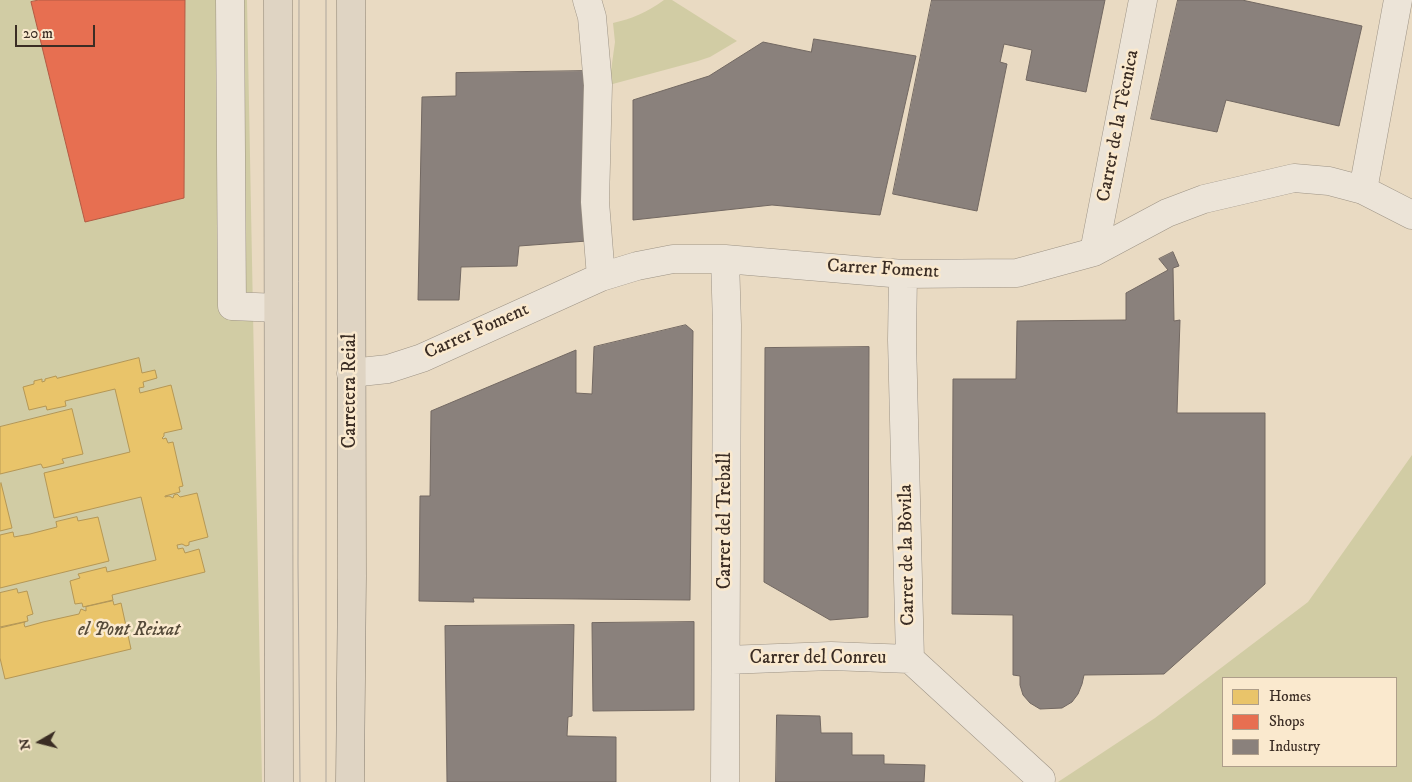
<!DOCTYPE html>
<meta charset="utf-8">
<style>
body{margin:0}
#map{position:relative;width:1412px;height:782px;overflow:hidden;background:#e9dac2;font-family:"IM FELL DW Pica",serif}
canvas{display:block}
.legend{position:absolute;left:1222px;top:677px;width:175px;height:90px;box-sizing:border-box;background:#fae9ce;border:1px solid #ae9e8a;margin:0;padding:6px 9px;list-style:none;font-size:15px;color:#3b2d24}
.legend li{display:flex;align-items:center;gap:10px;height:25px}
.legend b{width:25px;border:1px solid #ae9e8a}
.north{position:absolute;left:15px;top:717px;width:50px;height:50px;-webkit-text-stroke:4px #fae9ce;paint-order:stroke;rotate:262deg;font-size:14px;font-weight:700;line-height:20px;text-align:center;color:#3b2d24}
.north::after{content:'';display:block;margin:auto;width:18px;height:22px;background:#3b2d24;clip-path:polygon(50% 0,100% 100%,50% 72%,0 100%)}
.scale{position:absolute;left:15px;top:25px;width:80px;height:22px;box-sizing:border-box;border:2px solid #3b2d24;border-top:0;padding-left:6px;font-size:15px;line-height:18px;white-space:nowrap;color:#3b2d24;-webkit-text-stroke:4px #fae9ce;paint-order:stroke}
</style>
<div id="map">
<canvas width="1412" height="782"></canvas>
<ul class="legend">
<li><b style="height:14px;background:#e9c46a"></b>Homes</li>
<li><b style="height:14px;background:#e76f51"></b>Shops</li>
<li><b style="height:14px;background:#8a817c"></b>Industry</li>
</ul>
<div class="north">N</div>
<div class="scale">20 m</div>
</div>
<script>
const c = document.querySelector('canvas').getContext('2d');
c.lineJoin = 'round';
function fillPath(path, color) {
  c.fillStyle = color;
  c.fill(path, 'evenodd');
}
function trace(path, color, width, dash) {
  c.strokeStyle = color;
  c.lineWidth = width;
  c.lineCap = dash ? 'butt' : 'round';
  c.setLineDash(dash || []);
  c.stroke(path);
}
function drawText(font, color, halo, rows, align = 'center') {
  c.font = font + ' "IM FELL DW Pica",serif';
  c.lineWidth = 5;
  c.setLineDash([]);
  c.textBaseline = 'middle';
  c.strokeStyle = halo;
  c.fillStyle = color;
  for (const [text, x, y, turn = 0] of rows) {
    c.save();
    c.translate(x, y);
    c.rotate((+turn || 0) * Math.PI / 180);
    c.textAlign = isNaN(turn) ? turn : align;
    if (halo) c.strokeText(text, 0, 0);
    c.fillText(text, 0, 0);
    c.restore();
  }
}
const green = new Path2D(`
 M 0,0 L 247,0 L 262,782 L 0,782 Z
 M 664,0 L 672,0 L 737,41 L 710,57 L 698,61 L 609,85 L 615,42 L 613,23 C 631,19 648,12 664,0 Z
 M 1412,455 L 1412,782 L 1058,782 L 1155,718 L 1308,602 ZM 1223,678 L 1396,678 L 1396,766 L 1223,766 Z`);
const homes = new Path2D(`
 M 139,358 L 142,373 L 155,370 L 157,378 L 143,382 L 144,387 L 139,388 L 140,393 L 171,385 L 182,429 L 164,433 L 164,436 L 162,438 L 163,439 L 166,438 L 168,443 L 173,442 L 183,486 L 179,487 L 180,492 L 165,496 L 165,497 L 169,496 L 173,498 L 174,495 L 177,494 L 180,497 L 197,493 L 208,537 L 189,542 L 189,545 L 186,546 L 182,544 L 177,545 L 178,549 L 183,548 L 185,553 L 199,549 L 205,572 L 112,595 L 113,600 L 83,607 L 82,603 L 75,604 L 70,581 L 80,578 L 78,574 L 106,567 L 107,572 L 156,560 L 141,497 L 54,518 L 44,473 L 130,452 L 115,389 L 65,401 L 66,406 L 47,410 L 46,406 L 29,410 L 23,387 L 34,384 L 34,381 L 42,379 L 42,382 L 45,381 L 45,379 L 56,376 L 57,378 Z
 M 72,409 L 83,454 L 62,459 L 64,463 L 48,467 L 43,468 L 41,464 L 0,474 L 0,427 Z
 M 1,483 L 12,528 L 0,531 L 0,484 Z
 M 77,517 L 78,521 L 98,517 L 109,561 L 0,588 L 0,535 L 13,532 L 14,537 L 30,534 L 57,527 L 56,522 Z
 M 17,589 L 18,593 L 27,591 L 33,614 L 27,616 L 28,621 L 0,627 L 0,593 Z
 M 113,601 L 114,605 L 121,603 L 131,649 L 5,679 L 0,658 L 0,628 L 25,622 L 24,624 L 25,627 L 43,622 L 79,614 L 81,609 L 86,611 L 86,607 Z`);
const shops = new Path2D(`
 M 39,0 L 185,0 L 184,198 L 85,222 L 31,2 Z`);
const industry = new Path2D(`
 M 932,0 L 1105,0 L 1086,92 L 1026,80 L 1032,50 L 1004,44 L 1000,62 L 1007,64 L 977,211 L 893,194 Z
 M 1178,0 L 1242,0 L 1362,26 L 1339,126 L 1226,100 L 1217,132 L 1151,119 Z
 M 814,39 L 916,56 L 880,215 L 772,205 L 633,220 L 633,100 L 709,76 L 763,42 L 811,52 Z
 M 586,71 L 587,241 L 519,246 L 517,266 L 461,267 L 459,300 L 418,300 L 422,97 L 456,96 L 456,73 Z
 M 1173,252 L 1179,266 L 1173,268 L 1174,321 L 1180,320 L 1177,413 L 1265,413 L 1265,584 L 1164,674 L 1084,675 L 1082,684 L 1078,694 L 1072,702 L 1062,708 L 1040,709 L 1030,703 L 1023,695 L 1020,685 L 1020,676 L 1013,675 L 1013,615 L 952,614 L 953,379 L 1016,379 L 1017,321 L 1126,320 L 1126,293 L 1168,270 L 1159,259 Z
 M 686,325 L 693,331 L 690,600 L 473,598 L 474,602 L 419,601 L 420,496 L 430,496 L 431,411 L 576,350 L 576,393 L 592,394 L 594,347 Z
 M 869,347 L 868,617 L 830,620 L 764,582 L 765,348 Z
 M 694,622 L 694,710 L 593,711 L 592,623 Z
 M 574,625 L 572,716 L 568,717 L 567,736 L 616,737 L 616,782 L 447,782 L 445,626 Z
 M 777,715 L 820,716 L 821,733 L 852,733 L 852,755 L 884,755 L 884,764 L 925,765 L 924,782 L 776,782 Z`);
const minor = new Path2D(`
 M 230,0 L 232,306 L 278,308
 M 587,0 L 592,17 L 598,85 L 595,202 L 601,277
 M 1363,190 L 1398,0
 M 1094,252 L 1143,0
 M 903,274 L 902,340 L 910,659 L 1041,779
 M 351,373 L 388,369 L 422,358 L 601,277 L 637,266 L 673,259 L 725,259 L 903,274 L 1017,273 L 1094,252 L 1167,213 L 1204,199 L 1294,178 L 1329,181 L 1363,190 L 1412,215
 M 726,660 L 831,656 L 910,659
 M 725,782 L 727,325 L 725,259`);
const major = new Path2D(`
 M 278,0 L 279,782
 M 350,782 L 352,576 L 351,0`);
const tram = new Path2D(`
 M 299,0 L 298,564 L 300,782
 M 326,0 L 326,782`);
const streetNames = [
 ["Carrer de la Tècnica",1119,126,-79],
 ["Carrer Foment",883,270,3],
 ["Carrer Foment",477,332,-24],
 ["Carretera Reial",351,391,-90],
 ["Carrer del Treball",726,521,-90],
 ["Carrer de la Bòvila",908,555,-91],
 ["Carrer del Conreu",818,659]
];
const parkNames = [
 ["el Pont Reixat",129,631]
];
fillPath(green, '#d1cca4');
fillPath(homes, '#e9c46a');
trace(homes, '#b59755', 1);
fillPath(shops, '#e76f51');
trace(shops, '#b35b44', 1);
fillPath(industry, '#8a817c');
trace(industry, '#726862', 1);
trace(minor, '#9d9385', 29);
trace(major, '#857c6f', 29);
trace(minor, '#ece4d8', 28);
trace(major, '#dfd4c3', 28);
trace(tram, '#ada69d', 1);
drawText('19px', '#3b2d24', '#fae9ce', streetNames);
drawText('italic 19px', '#554a39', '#fae9ce', parkNames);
</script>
